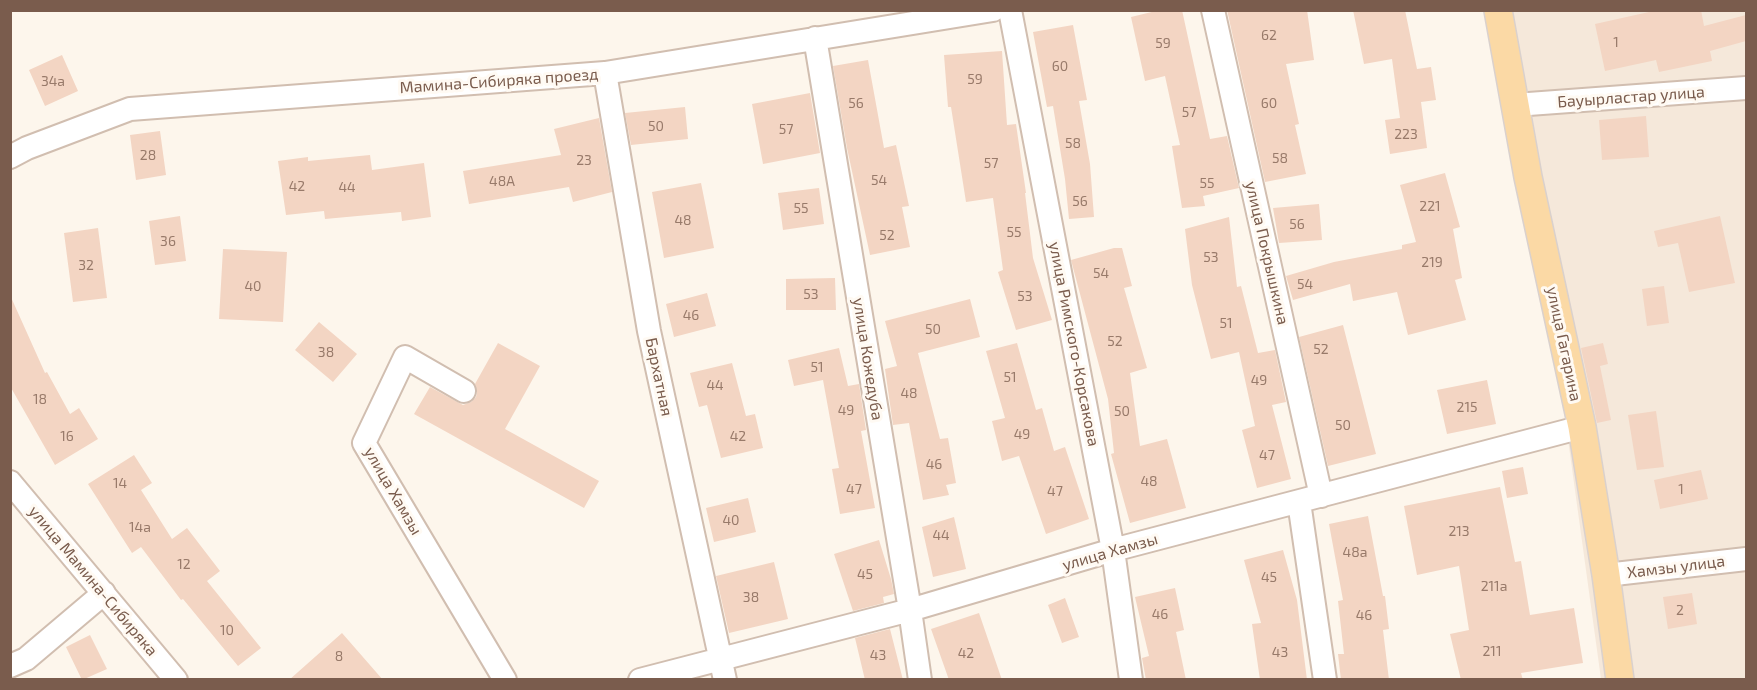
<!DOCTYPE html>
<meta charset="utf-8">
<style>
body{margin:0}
#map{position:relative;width:1757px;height:690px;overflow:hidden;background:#fdf6ec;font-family:"Exo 2",sans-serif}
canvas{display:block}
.frame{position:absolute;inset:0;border:12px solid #7a5c4d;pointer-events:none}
</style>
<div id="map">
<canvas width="1757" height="690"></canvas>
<div class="frame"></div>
</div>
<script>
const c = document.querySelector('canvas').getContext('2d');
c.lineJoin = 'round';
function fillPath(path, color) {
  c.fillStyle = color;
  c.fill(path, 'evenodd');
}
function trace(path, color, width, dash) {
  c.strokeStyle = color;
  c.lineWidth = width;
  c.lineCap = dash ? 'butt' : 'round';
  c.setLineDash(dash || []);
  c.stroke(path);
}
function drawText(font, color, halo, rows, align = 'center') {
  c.font = font + ' "Exo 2",sans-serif';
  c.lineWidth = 6;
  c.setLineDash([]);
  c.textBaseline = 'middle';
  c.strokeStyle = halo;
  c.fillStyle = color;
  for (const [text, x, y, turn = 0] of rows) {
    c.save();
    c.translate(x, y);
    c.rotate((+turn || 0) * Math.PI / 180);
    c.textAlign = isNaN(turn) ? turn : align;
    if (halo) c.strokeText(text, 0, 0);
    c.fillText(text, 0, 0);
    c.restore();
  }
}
const residential = new Path2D(`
 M 1509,11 L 1746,11 L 1746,679 L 1601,679 Z`);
const building = new Path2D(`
 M 1160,10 L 1182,10 L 1210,139 L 1227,136 L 1239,188 L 1203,196 L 1205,206 L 1182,208 L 1172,146 L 1180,145 L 1165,76 L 1145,81 L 1131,17 Z
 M 1227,10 L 1307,10 L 1314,60 L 1286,64 L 1299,124 L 1295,125 L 1306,174 L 1265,182 Z
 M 1353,10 L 1405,10 L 1417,69 L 1431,67 L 1436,100 L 1421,102 L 1427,148 L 1390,154 L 1385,120 L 1400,118 L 1392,59 L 1364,64 Z
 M 1658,10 L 1701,10 L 1704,26 L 1746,15 L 1746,41 L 1710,51 L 1712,61 L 1659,72 L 1656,60 L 1605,71 L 1595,24 Z
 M 1073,25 L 1087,100 L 1079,101 L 1090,164 L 1094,217 L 1069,219 L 1065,179 L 1053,106 L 1047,107 L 1033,32 Z
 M 1002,51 L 1007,125 L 1016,124 L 1026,193 L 1025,193 L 1033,258 L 1052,320 L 1016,330 L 998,272 L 1003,270 L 993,198 L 966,202 L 951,107 L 948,107 L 944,55 Z
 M 62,55 L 78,91 L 45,106 L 29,70 Z
 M 868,60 L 884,148 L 896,145 L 909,206 L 902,207 L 910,247 L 870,255 L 847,148 L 833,66 Z
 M 810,93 L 820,153 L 763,164 L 752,104 Z
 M 685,107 L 688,139 L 631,145 L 625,113 Z
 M 1646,116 L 1649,157 L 1602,160 L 1599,120 Z
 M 599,118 L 612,192 L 573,202 L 569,187 L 469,204 L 463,171 L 561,155 L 554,129 Z
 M 160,131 L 166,175 L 136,180 L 130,135 Z
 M 370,155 L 372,170 L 424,163 L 431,217 L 402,221 L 401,212 L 325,219 L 324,211 L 286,215 L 278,161 L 308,157 L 308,161 Z
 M 1445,173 L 1460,227 L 1453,229 L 1462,278 L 1455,280 L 1466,320 L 1408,335 L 1397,292 L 1353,301 L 1350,284 L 1293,300 L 1286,276 L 1334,262 L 1402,249 L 1402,245 L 1416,242 L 1400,185 Z
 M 701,183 L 714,248 L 664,258 L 652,192 Z
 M 819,188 L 824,224 L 783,230 L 778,193 Z
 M 1319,204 L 1322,240 L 1279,243 L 1273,208 Z
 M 180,216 L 186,261 L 155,265 L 149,221 Z
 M 1720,216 L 1735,283 L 1689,292 L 1678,243 L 1658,247 L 1654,231 Z
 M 1229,217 L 1237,287 L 1241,286 L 1258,353 L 1275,350 L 1286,402 L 1272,405 L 1291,479 L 1257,488 L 1242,430 L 1255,426 L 1239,352 L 1211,359 L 1192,285 L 1185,229 Z
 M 98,228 L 107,298 L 73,302 L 64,233 Z
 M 1114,248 L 1122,248 L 1132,286 L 1124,288 L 1147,368 L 1130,373 L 1140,446 L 1167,439 L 1186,508 L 1130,523 L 1111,454 L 1114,453 L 1108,399 L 1071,260 Z
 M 223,249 L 287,252 L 283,322 L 219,319 Z
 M 835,278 L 836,310 L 786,310 L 786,279 Z
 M 1664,286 L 1669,323 L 1647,326 L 1642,289 Z
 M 707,293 L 716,326 L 674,337 L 666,304 Z
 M 10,295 L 45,373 L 47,372 L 70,414 L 79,408 L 98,439 L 55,465 L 10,386 Z
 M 970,299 L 980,337 L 918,353 L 940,439 L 948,438 L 956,483 L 946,485 L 949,495 L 923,500 L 909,423 L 893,425 L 885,369 L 897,366 L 885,321 Z
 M 319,322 L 357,354 L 333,382 L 295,350 Z
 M 1343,325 L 1376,454 L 1328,466 L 1299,337 Z
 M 498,343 L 540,366 L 505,429 L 599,481 L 584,508 L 414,414 L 430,387 L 463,405 L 471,402 L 476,397 L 477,392 L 475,384 Z
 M 1017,343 L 1036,410 L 1042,408 L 1054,451 L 1065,447 L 1089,519 L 1046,534 L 1019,456 L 1002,461 L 992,421 L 1005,418 L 986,351 Z
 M 1603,343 L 1608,364 L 1600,366 L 1611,420 L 1597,423 L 1581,348 Z
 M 839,348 L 848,386 L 859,384 L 866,430 L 861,431 L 875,508 L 840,514 L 832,469 L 839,468 L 823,380 L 794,386 L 788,360 Z
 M 732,363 L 746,416 L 755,414 L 763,448 L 721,458 L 707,405 L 699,407 L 690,373 Z
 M 1487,380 L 1496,424 L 1447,434 L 1437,390 Z
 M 1656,411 L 1664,467 L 1637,470 L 1628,415 Z
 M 134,455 L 152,483 L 141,490 L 172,539 L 187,528 L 220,571 L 207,581 L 261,648 L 238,666 L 183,599 L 181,600 L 141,547 L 132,553 L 88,484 Z
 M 1523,467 L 1528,494 L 1507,498 L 1502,471 Z
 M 1701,470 L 1708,499 L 1660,509 L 1654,480 Z
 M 1500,487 L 1515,562 L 1521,561 L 1530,615 L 1574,608 L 1583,663 L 1521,673 L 1523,680 L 1461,680 L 1450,634 L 1469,630 L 1459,566 L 1417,575 L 1404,506 Z
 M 748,498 L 756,532 L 714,542 L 706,508 Z
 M 1368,516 L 1383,596 L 1385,596 L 1389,629 L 1383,630 L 1389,680 L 1341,680 L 1338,654 L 1344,654 L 1338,601 L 1343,600 L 1329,524 Z
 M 954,517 L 966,569 L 933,577 L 922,527 Z
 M 879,540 L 891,579 L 894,594 L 883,597 L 884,603 L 853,611 L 834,554 Z
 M 1283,550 L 1297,600 L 1307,680 L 1260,680 L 1252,624 L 1261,623 L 1244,560 Z
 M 774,562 L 788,619 L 729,633 L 716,576 Z
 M 1175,588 L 1184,630 L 1176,632 L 1186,680 L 1146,680 L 1142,658 L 1149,656 L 1135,597 Z
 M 1692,593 L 1697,624 L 1668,629 L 1663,597 Z
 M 1065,598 L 1079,637 L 1062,643 L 1048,605 Z
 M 979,613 L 1002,680 L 949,680 L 931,629 Z
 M 890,629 L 903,680 L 865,680 L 855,638 Z
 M 342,633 L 383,680 L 289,680 Z
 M 90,635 L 107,669 L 82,680 L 66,647 Z`);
const minor = new Path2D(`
 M 1010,10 L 1113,550 L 1131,680
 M 1213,10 L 1321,496
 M 815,38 L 910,610 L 920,680
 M 605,73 L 649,331 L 725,680
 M 1515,105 L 1746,88
 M 10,157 L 27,148 L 130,109 L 605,73 L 993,10
 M 464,391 L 405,357 L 364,443 L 505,680
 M 10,482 L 176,680
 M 1299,502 L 1325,680
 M 1606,575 L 1746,559
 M 10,666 L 26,659 L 104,593
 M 640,680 L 910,610 L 1113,550 L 1582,427`);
const major = new Path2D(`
 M 1498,10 L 1528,177 L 1582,427 L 1606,575 L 1620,680`);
const numberNames = [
 ["62",1269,35],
 ["1",1616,42],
 ["59",1163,43],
 ["60",1060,66],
 ["59",975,79],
 ["34а",53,81],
 ["56",856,103],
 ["60",1269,103],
 ["57",1189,112],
 ["50",656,126],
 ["57",786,129],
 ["223",1406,134],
 ["58",1073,143],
 ["28",148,155],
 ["58",1280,158],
 ["23",584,160],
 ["57",991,163],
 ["54",879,180],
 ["48А",502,181],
 ["55",1207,183],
 ["42",297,186],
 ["44",347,187],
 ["56",1080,201],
 ["221",1430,206],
 ["55",801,208],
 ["48",683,220],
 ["56",1297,224],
 ["55",1014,232],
 ["52",887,235],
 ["36",168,241],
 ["53",1211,257],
 ["219",1432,262],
 ["32",86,265],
 ["54",1101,273],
 ["54",1305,284],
 ["40",253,286],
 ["53",811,294],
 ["53",1025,296],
 ["46",691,315],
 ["51",1226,323],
 ["50",933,329],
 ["52",1115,341],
 ["52",1321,349],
 ["38",326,352],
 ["51",817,367],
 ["51",1010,377],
 ["49",1259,380],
 ["44",715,385],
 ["48",909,393],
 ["18",40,399],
 ["215",1467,407],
 ["49",846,410],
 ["50",1122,411],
 ["50",1343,425],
 ["49",1022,434],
 ["16",67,436],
 ["42",738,436],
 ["47",1267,455],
 ["46",934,464],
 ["48",1149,481],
 ["14",120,483],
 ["47",854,489],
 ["1",1681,489],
 ["47",1055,491],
 ["40",731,520],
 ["14а",140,527],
 ["213",1459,531],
 ["44",941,535],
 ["48а",1355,552],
 ["12",184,564],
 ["45",865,574],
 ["45",1269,577],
 ["211а",1494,586],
 ["38",751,597],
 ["2",1680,610],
 ["46",1160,614],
 ["46",1364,615],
 ["10",227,630],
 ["211",1492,651],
 ["43",1280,652],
 ["42",966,653],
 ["43",878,655],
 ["8",339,656]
];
const streetNames = [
 ["Мамина-Сибиряка проезд",499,81,-4],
 ["Бауырластар улица",1631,97,-4],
 ["улица Покрышкина",1267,253,77],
 ["улица Римского-Корсакова",1074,344,79],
 ["улица Гагарина",1564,344,78],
 ["улица Кожедуба",868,359,81],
 ["Бархатная",659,377,78],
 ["улица Хамзы",393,491,60],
 ["улица Хамзы",1110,552,-16],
 ["Хамзы улица",1676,567,-7],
 ["улица Мамина-Сибиряка",93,581,50]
];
fillPath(residential, '#f5e8da');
fillPath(building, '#f3d5c3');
trace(minor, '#d1beb0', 26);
trace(major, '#dad1cd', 30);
trace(minor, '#fff', 22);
trace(major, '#fbd9a5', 27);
drawText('14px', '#987a6a', null, numberNames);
drawText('16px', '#7a5c4d', '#fffaf3', streetNames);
</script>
